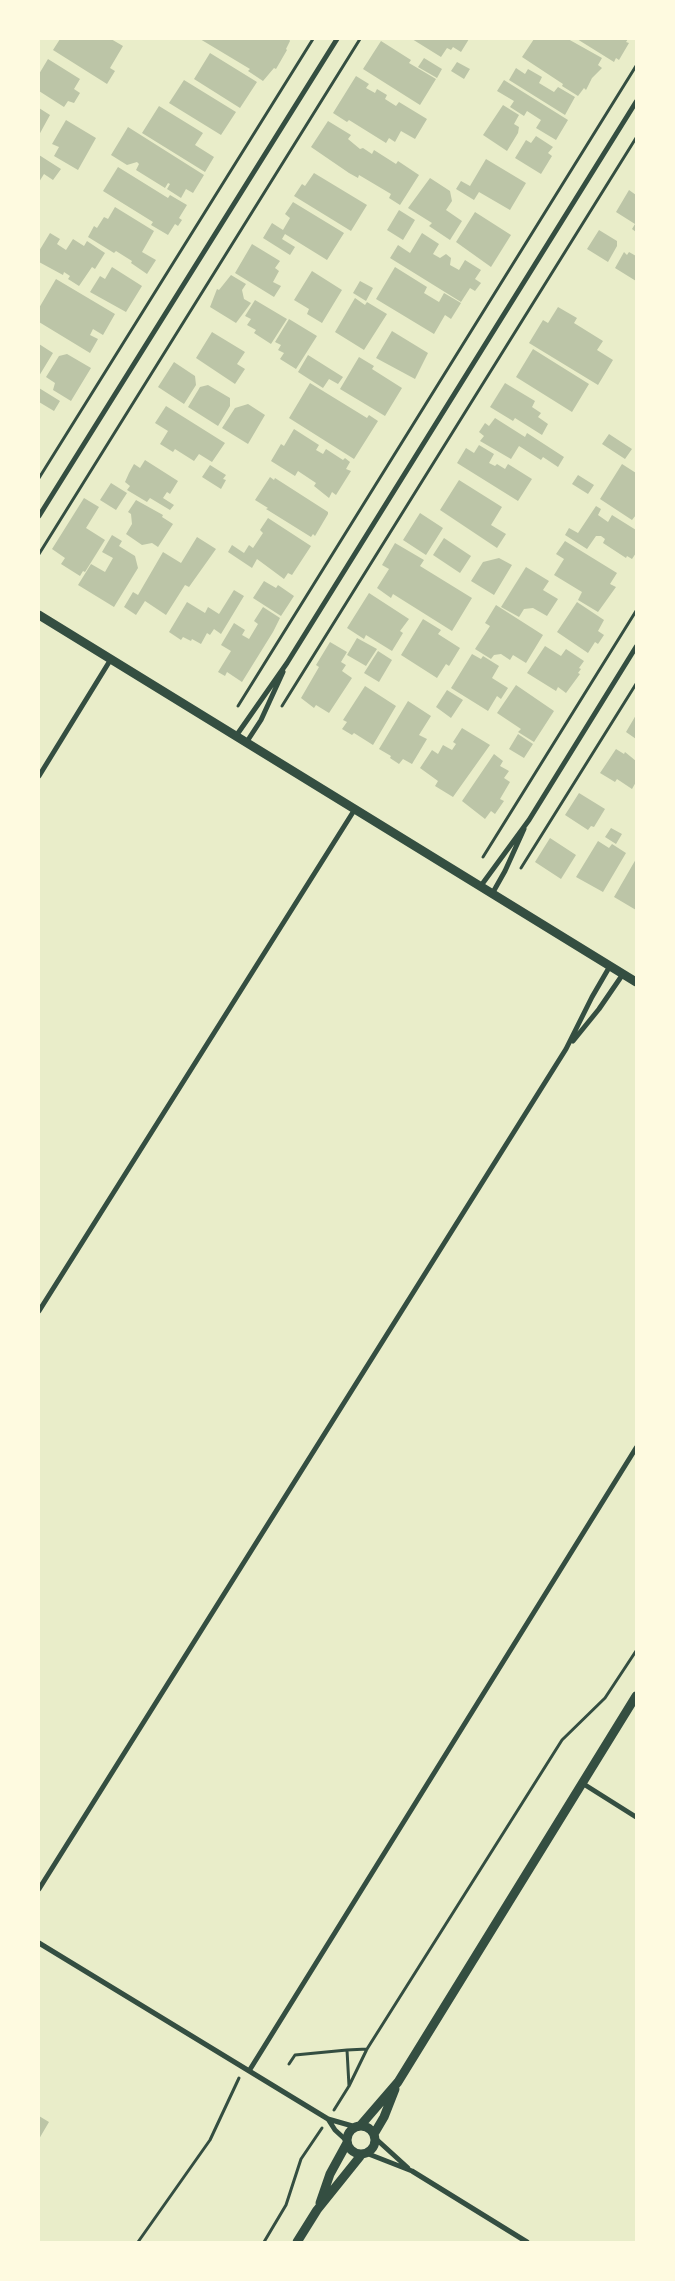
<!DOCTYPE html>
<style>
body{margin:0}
#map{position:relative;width:675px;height:2281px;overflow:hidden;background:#e9edc9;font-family:"DejaVu Sans",sans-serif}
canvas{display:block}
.frame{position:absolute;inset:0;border:40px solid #fefae0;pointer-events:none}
</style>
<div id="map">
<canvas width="675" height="2281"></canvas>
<div class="frame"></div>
</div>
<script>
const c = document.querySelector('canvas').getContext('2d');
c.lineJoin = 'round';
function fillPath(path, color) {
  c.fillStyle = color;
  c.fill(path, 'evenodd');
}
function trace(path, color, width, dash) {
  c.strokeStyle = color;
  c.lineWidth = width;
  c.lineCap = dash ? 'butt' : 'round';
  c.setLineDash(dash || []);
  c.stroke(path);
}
const building = new Path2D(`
 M 60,39 L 111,39 L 123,46 L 110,68 L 115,71 L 107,84 L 53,50 Z
 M 200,39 L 289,39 L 290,41 L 286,49 L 287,50 L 276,69 L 274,68 L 263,81 L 248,71 L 250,69 Z
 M 412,39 L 469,39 L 461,52 L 453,47 L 451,50 L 447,48 L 441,57 Z
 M 534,39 L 568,39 L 602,58 L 598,65 L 602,68 L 592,78 L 586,90 L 584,88 L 578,96 L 562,86 L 563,84 L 522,57 Z
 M 577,39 L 628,39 L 626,42 L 629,43 L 619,60 L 616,58 L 614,62 Z
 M 381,41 L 411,60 L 409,63 L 436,79 L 420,105 L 363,69 Z
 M 210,53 L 257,82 L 240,108 L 194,79 Z
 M 424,58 L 442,69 L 437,78 L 418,67 Z
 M 48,59 L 80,79 L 74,89 L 80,93 L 74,103 L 68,101 L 64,107 L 39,91 L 39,74 Z
 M 457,62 L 470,69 L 464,79 L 451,71 Z
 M 516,68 L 525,74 L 528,69 L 542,77 L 539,83 L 554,92 L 558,87 L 575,97 L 565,115 L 509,80 Z
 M 356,76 L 369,84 L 366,88 L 375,93 L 377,89 L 387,95 L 385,99 L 396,106 L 399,102 L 427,119 L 415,139 L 401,131 L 395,142 L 389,138 L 386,143 L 349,120 L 347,122 L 333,113 Z
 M 184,80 L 236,112 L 221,135 L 169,103 Z
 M 504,80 L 568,120 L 556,140 L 536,128 L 541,120 L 527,111 L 524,116 L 510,107 L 514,101 L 497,91 Z
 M 503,105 L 519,115 L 514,124 L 519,127 L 518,133 L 507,151 L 483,135 Z
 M 159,106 L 203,133 L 195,145 L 214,157 L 205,172 L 142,133 Z
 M 39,108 L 50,115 L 39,135 Z
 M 66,120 L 96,138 L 78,170 L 54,156 L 59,147 L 52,144 Z
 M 328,121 L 351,135 L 348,139 L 360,149 L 363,148 L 372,154 L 374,150 L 396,164 L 398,161 L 419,175 L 400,205 L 389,198 L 391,194 L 359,175 L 358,178 L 349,173 L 311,147 Z
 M 128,127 L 204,175 L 193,193 L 186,189 L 181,198 L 167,189 L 170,184 L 168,183 L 165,188 L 136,170 L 139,164 L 137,162 L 127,165 L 111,155 Z
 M 536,136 L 553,147 L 548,153 L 552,156 L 541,174 L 515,158 L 526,140 L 531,143 Z
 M 39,155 L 61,169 L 53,180 L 44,174 L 39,182 Z
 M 486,159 L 526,183 L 510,210 L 479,192 L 474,200 L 456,189 L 461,181 L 470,186 Z
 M 118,167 L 168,198 L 170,195 L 187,205 L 179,218 L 182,220 L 178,226 L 175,224 L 168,235 L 151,225 L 153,222 L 103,191 Z
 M 314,173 L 367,205 L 351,231 L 294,196 L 302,184 L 305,186 Z
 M 430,178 L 450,191 L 452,201 L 446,210 L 462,221 L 450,240 L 429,226 L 432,223 L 408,208 Z
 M 629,190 L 636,195 L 636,232 L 632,229 L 635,224 L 616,212 Z
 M 293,202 L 344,233 L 327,260 L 285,234 L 282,239 L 295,247 L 290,255 L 263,238 L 272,223 L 283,230 L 290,218 L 285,214 Z
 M 115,207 L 154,231 L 142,252 L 156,260 L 147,274 L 131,263 L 132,261 L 116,251 L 114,253 L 88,237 L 94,226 L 97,228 L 104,217 L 108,219 Z
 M 399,210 L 415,220 L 403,240 L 387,230 Z
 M 475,212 L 511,235 L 491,267 L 456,242 Z
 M 599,230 L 617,241 L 617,246 L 608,262 L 587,249 Z
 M 50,233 L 60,239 L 57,244 L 66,250 L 73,239 L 84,246 L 87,241 L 105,253 L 95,269 L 92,267 L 79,286 L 68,279 L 70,276 L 64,272 L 63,275 L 39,262 L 39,251 Z
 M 422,233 L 439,244 L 433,254 L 440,258 L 446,254 L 451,258 L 450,265 L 459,270 L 465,260 L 481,270 L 475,279 L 481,283 L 475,291 L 470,288 L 461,302 L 390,258 L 398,245 L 410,253 Z
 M 252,244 L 280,261 L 275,268 L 279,271 L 273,282 L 281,286 L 274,297 L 235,273 Z
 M 624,252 L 627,255 L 629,252 L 636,256 L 636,281 L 615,268 Z
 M 112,267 L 142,286 L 126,312 L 90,292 L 100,276 L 105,279 Z
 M 395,267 L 427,287 L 424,293 L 439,302 L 444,293 L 461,303 L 451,319 L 445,315 L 434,334 L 376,299 Z
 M 312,271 L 342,290 L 322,323 L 307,314 L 309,309 L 294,300 Z
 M 231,275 L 246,284 L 242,290 L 244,299 L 251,303 L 236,323 L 210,307 L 217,289 L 219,290 Z
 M 56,279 L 115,314 L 103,335 L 93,329 L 90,335 L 98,339 L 90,353 L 39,322 L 39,308 Z
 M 360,281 L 373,288 L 366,301 L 353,293 Z
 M 355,298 L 365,305 L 367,302 L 387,314 L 364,350 L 335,332 Z
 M 255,300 L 287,319 L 271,344 L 254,333 L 256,330 L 247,325 L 251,319 L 245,316 Z
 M 558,307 L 577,318 L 574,323 L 603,341 L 597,350 L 613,360 L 598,385 L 529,343 L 543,320 L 548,323 Z
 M 289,319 L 317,336 L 296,369 L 280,359 L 284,353 L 278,350 L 281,345 L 275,342 Z
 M 392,331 L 428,353 L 415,379 L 376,358 Z
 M 212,332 L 245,352 L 237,364 L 245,369 L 235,384 L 196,358 Z
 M 39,344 L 53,353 L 39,376 Z
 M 533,349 L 589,384 L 572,412 L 516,377 Z
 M 67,354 L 91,368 L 71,401 L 53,390 L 55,383 L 46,377 L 59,356 Z
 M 308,355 L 343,377 L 338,384 L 329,379 L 323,388 L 298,372 Z
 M 359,357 L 374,366 L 372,369 L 402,388 L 385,416 L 340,389 Z
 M 174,362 L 195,376 L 196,385 L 184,404 L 158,387 Z
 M 310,383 L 367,418 L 369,415 L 378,421 L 354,459 L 289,418 Z
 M 505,383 L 535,401 L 532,407 L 541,413 L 538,417 L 548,424 L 542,435 L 515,418 L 513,421 L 490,407 Z
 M 208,385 L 230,398 L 230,406 L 218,426 L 188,407 L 200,387 Z
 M 39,388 L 60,401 L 54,411 L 39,402 Z
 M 248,404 L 265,415 L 248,444 L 222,428 L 235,408 Z
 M 166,406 L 225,443 L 212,462 L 199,454 L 194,461 L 175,449 L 173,452 L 160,444 L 168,431 L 155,423 Z
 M 495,418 L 525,437 L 527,433 L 564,457 L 558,467 L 543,457 L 541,460 L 519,446 L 511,459 L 480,441 L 484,436 L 479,432 L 485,423 L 489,426 Z
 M 294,429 L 319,445 L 316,450 L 323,454 L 326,449 L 343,460 L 345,458 L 350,462 L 346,469 L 351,471 L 336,495 L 332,492 L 329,498 L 314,486 L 316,483 L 298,471 L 295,476 L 271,461 L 281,444 L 284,446 Z
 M 609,434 L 632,449 L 625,459 L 602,444 Z
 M 479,445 L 494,454 L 489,463 L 495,466 L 497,464 L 505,469 L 508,464 L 532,479 L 518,501 L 457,463 L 466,448 L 474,453 Z
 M 145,460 L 178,481 L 170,494 L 167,492 L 163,498 L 174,505 L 170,510 L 150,498 L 147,502 L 127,490 L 130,486 L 125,482 L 129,473 L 134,464 L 140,468 Z
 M 622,464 L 636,473 L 636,515 L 632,520 L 600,499 Z
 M 210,465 L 226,475 L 223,479 L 226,480 L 221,489 L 202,477 Z
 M 578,475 L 594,485 L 588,494 L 572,484 Z
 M 270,477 L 274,480 L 275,478 L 328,512 L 328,514 L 315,536 L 313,534 L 311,537 L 266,509 L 268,508 L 255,500 Z
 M 459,480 L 502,507 L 491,525 L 506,534 L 497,548 L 440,510 Z
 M 111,483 L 127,493 L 116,510 L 100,500 Z
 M 84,498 L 99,507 L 86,528 L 105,540 L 85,572 L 83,571 L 80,576 L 61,564 L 65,558 L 52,549 Z
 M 136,500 L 163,515 L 162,517 L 173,524 L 158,547 L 152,543 L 142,545 L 126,534 L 132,524 L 131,514 L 128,512 Z
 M 596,506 L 601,509 L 598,515 L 608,522 L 612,515 L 636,530 L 636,553 L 632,559 L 627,556 L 626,558 L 603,543 L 605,539 L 601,536 L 596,536 L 587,549 L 565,535 L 569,528 L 578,533 Z
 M 420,513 L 443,528 L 426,555 L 403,540 Z
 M 268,518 L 311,546 L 292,575 L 288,573 L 284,579 L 257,559 L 252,568 L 228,552 L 232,545 L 244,553 L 249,545 L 253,548 L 263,533 L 260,530 Z
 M 112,535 L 122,541 L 119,546 L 135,556 L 138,568 L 114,607 L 78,585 L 91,564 L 105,572 L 113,558 L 102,552 Z
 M 197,537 L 216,549 L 189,587 L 185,585 L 166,615 L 145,601 L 136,615 L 124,607 L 133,592 L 138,595 L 163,552 L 181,563 Z
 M 444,538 L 471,556 L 460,573 L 433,555 Z
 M 565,541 L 617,573 L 610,584 L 616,587 L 598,612 L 578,600 L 582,592 L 554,575 L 564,559 L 556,554 Z
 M 395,543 L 424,560 L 420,566 L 472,598 L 452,631 L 393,594 L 391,598 L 377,588 L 389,569 L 382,565 Z
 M 499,558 L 512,565 L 494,595 L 471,581 L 483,562 Z
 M 526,567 L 549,581 L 543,590 L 558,599 L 547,616 L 533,608 L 524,609 L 519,617 L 501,607 Z
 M 264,581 L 276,588 L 278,585 L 294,596 L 281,616 L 253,598 Z
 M 234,590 L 244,596 L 221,634 L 214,629 L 210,635 L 207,633 L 201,644 L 192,639 L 191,641 L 183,637 L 181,640 L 169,632 L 187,602 L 205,613 L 208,607 L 219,614 Z
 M 369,593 L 409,619 L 400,631 L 403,633 L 392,651 L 366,635 L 364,639 L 347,628 Z
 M 577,602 L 604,620 L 598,631 L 604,635 L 598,644 L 595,642 L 588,653 L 557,632 Z
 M 496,605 L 543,635 L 526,663 L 513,655 L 510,660 L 501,654 L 494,655 L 491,659 L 475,649 L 490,626 L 485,623 Z
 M 263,607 L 280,618 L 273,632 L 242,682 L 227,672 L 225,676 L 218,672 L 231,651 L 221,645 L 234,623 L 245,630 L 242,635 L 249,639 L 258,624 L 254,621 Z
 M 423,619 L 441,630 L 438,634 L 460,648 L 449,666 L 446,664 L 437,678 L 401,655 Z
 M 357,638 L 377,649 L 366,666 L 347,655 Z
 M 330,642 L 347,652 L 341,662 L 346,665 L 342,671 L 352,678 L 329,713 L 316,705 L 314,708 L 301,698 L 319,667 L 316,665 Z
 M 545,646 L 561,656 L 566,649 L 584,661 L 579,668 L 581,669 L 578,673 L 580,674 L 566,693 L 558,687 L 556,691 L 527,673 Z
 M 378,651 L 392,660 L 379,682 L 364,673 Z
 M 472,654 L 481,659 L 483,656 L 499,666 L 492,678 L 508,688 L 501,699 L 497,696 L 488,711 L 451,688 Z
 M 516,685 L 554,711 L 534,742 L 518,732 L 521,729 L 497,713 Z
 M 365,686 L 396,706 L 373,745 L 354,733 L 352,735 L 342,729 L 347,722 L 343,720 Z
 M 447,690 L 463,700 L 451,718 L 436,707 Z
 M 408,701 L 431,716 L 419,735 L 427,739 L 412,764 L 403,759 L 399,764 L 390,758 L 391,756 L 379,749 Z
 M 636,715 L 636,739 L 626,732 Z
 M 462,728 L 490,745 L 453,797 L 435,786 L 438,781 L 420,768 L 432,750 L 438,754 L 443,745 L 452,750 L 456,744 L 453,742 Z
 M 518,734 L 533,744 L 524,758 L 509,749 Z
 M 616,749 L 624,754 L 625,752 L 636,761 L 636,782 L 632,789 L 617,779 L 615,782 L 600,773 Z
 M 494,754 L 503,761 L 500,766 L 509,771 L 504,778 L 510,782 L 500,799 L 504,801 L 495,814 L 491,811 L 485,819 L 462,801 Z
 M 579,793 L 605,809 L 594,827 L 591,826 L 588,830 L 565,815 Z
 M 611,828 L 622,834 L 616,844 L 605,837 Z
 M 550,838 L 576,855 L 561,879 L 535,862 Z
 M 598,841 L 609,848 L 612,844 L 626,853 L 603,892 L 576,877 Z
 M 636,859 L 636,910 L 614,897 Z
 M 39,2116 L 49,2122 L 39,2139 Z`);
const path = new Path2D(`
 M 39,478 L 313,39
 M 39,554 L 360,39
 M 238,706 L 636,66
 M 282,706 L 636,138
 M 483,857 L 636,611
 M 521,868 L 636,684
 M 347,2050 L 367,2049
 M 289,2064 L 295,2055 L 347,2050 L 349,2086
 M 334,2110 L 349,2086 L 367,2049 L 562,1740 L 605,1698 L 636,1651
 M 138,2242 L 210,2140 L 239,2078
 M 264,2242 L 286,2205 L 301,2159 L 322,2128`);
const minor = new Path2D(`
 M 39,516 L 337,39
 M 236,736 L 287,663 L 636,102
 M 246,743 L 261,720 L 283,672
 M 39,776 L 111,659
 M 480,887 L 529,820 L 636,647
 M 492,894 L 505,871 L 524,829
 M 573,1041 L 599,1009 L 623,974
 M 39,1311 L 355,809
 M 582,1783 L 636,1817
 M 39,1889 L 566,1049 L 592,997 L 610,966
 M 39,1943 L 328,2119 L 356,2127
 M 249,2071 L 636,1448
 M 328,2119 L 335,2130 L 347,2141
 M 375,2138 L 408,2168
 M 366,2153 L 412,2171 L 527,2242`);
const tertiary = new Path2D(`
 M 39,615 L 636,982
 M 360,2126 L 398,2082 L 636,1696
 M347 2140a14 14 0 1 1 28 0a14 14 0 1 1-28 0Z
 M 374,2134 L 384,2117 L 395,2089
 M 320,2203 L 330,2174 L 347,2143
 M 297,2242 L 317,2210 L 362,2154`);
fillPath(building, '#bcc5a7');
trace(path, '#344e41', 3);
trace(minor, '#344e41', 5);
trace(tertiary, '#344e41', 9);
</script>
